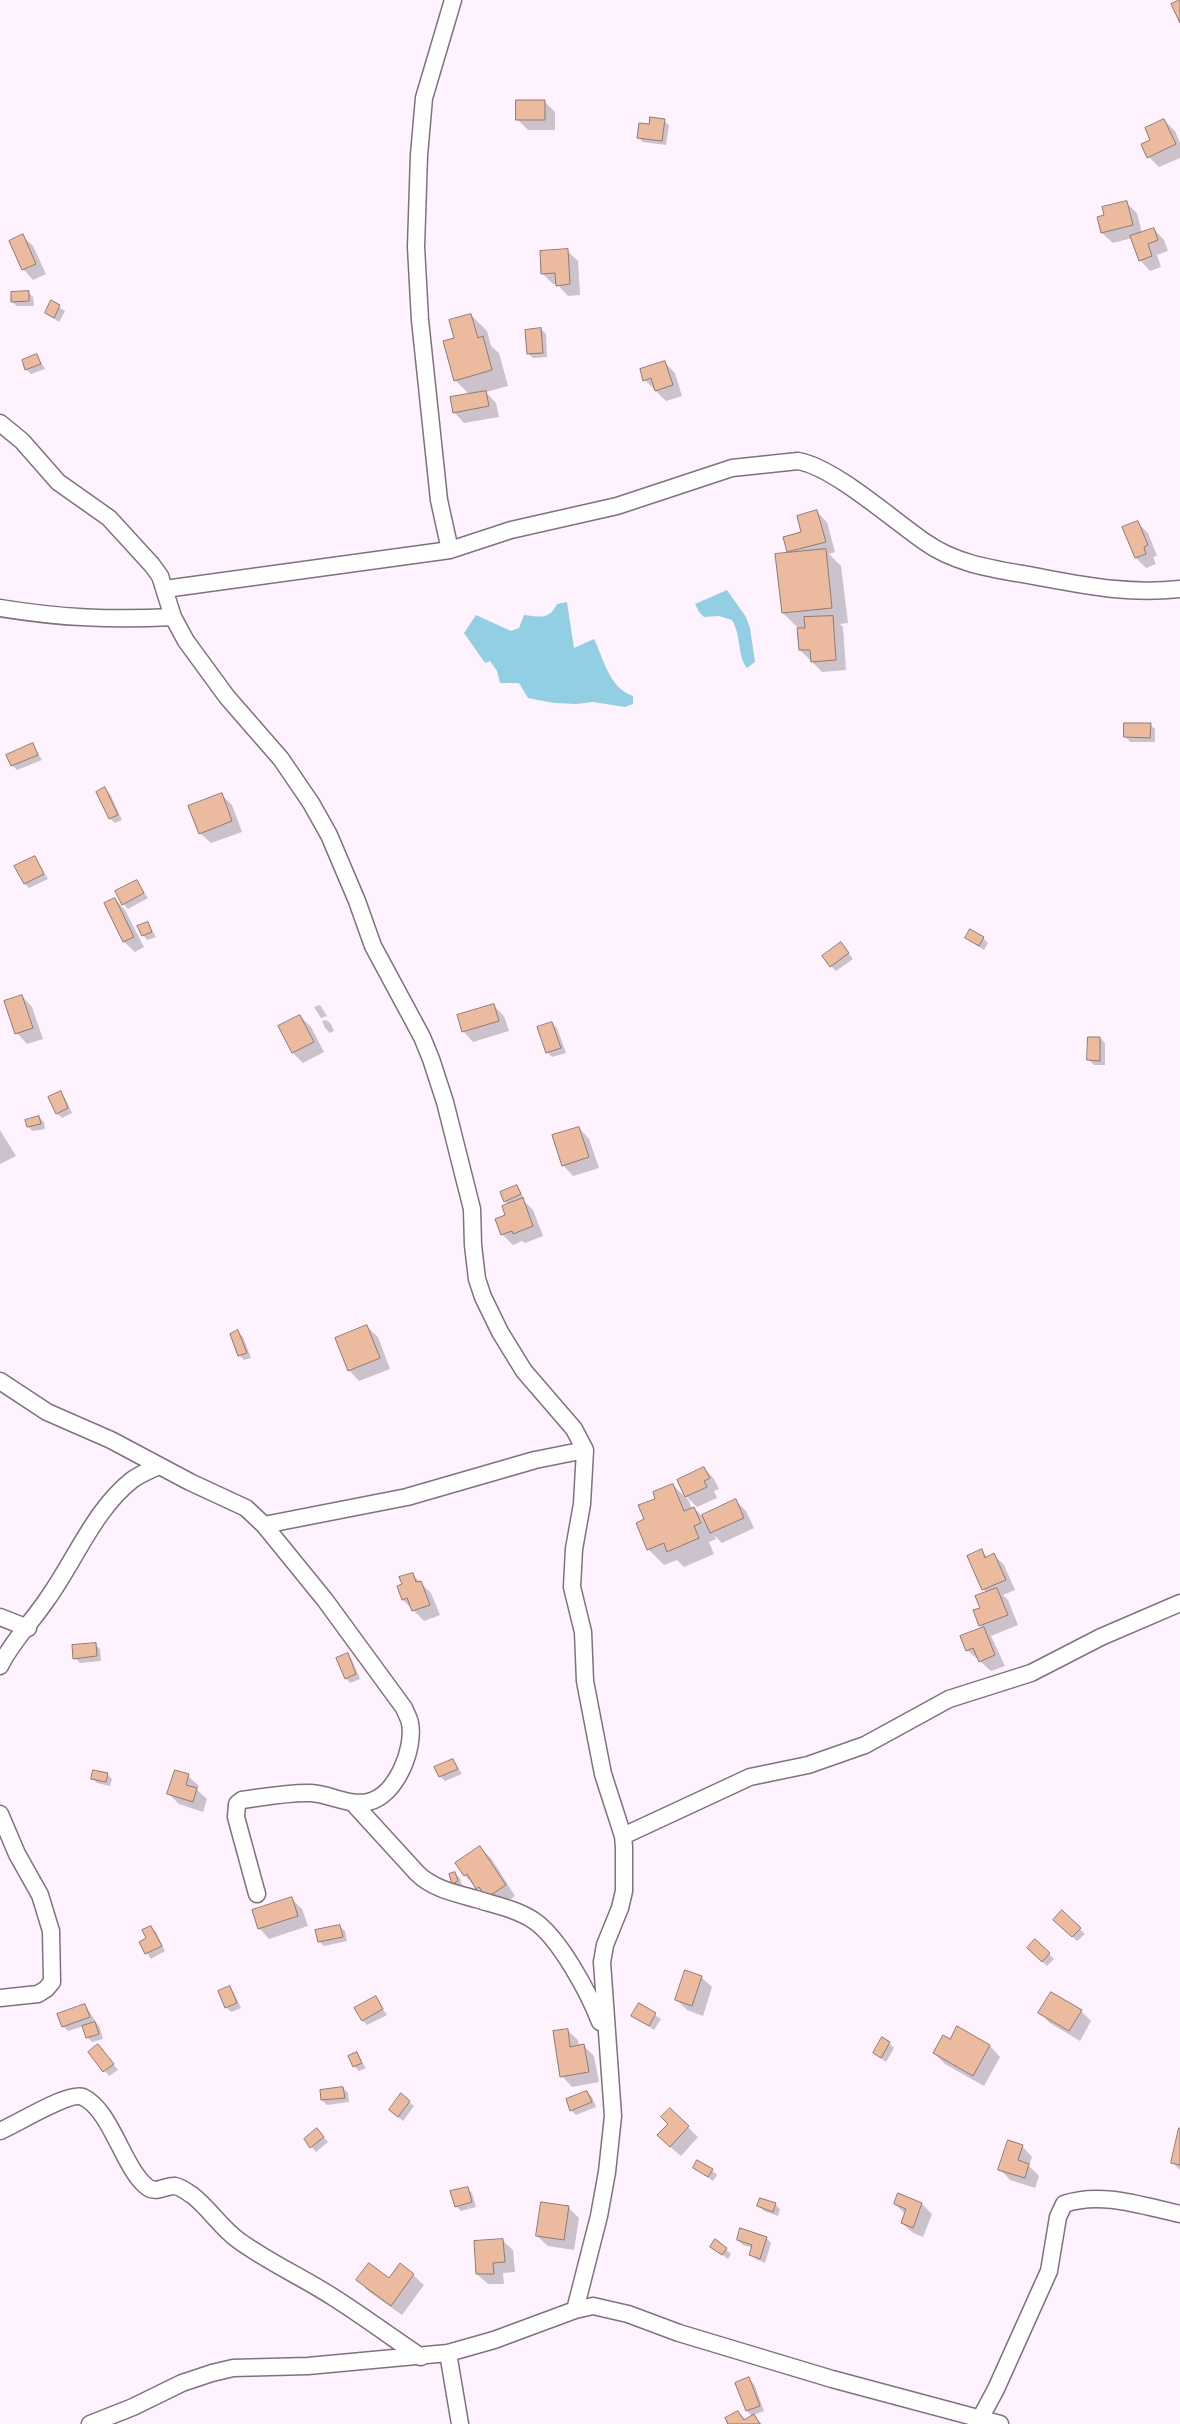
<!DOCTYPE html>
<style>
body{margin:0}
canvas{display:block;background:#fef2fe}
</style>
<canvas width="1180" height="2424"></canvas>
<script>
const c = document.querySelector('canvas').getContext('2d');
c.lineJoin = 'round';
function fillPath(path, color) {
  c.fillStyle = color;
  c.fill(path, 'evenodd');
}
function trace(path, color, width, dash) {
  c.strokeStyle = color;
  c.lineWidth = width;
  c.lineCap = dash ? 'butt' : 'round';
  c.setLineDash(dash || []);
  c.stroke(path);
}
const water = new Path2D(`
 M 727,590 L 746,617 L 750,628 L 755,662 L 747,668 C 737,656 742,637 732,620 L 719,616 L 704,617 L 699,612 L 695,604 Z
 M 567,602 L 574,648 L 594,639 C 604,659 609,688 633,696 L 633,704 L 625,707 L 593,702 L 576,704 L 554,703 L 528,698 L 519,683 L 500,683 L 497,671 L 490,661 L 485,663 L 464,633 L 476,615 L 511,631 L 519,628 L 524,615 C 540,617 549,620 557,604 Z`);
const shadow = new Path2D(`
 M 544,101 L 555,112 L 555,130 L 528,130 L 517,119 Z
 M 1164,120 L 1175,131 L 1180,143 L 1180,158 L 1159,167 L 1149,157 L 1152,141 Z
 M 664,121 L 669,125 L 666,145 L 643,142 L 638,137 L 650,126 Z
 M 1126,203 L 1137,213 L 1142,233 L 1154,229 L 1164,240 L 1168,251 L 1157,255 L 1161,267 L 1150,271 L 1140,260 L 1132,238 L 1113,243 L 1102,233 L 1105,216 Z
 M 23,236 L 33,246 L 46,274 L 33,280 L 23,269 Z
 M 567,251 L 578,261 L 580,295 L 568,296 L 557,284 L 553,284 L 542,273 Z
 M 28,292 L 33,297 L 34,306 L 17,306 L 12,302 Z
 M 51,302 L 65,311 L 59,322 L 46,313 Z
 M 471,315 L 487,331 L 491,346 L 499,353 L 508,386 L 486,392 L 496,403 L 499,417 L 464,423 L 454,412 L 470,395 L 455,380 L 455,339 Z
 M 541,329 L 546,334 L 547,357 L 533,358 L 528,353 Z
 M 37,356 L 45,369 L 31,374 L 26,369 Z
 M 665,363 L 675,373 L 682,396 L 666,401 L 645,380 Z
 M 816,511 L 827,522 L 835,552 L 829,554 L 841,566 L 848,623 L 840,624 L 843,627 L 846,670 L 822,672 L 800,650 L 800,630 L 783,613 L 791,554 L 788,552 Z
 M 1138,523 L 1148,533 L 1157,556 L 1153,557 L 1156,564 L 1146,568 L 1136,558 Z
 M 1150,725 L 1155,729 L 1155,742 L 1130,742 L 1126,737 Z
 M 33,745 L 42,760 L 17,770 L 12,765 Z
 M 105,789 L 110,794 L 122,820 L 115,823 L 110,818 Z
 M 221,794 L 232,805 L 242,832 L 211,843 L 200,833 Z
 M 35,857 L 48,879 L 29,888 L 25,884 Z
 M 136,881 L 148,898 L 128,909 L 123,904 Z
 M 115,899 L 125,910 L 144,947 L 135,952 L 124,942 L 106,904 Z
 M 148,923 L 156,937 L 147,940 L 143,935 Z
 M 966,938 L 983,938 L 988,943 L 984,950 Z
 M 841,944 L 853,959 L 836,971 L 831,966 Z
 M 22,996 L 32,1007 L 43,1039 L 27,1044 L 17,1033 Z
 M 320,1005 L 327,1016 L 321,1018 L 314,1007 Z
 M 494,1006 L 504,1016 L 509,1031 L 473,1042 L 463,1031 Z
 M 300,1016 L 311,1027 L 324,1052 L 303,1063 L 293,1053 Z
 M 326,1020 L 331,1024 L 334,1031 L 330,1033 L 325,1028 L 322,1021 Z
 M 552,1023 L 557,1028 L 566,1053 L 552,1057 L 547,1052 Z
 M 1100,1038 L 1105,1043 L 1105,1065 L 1094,1065 L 1089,1060 Z
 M 61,1093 L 65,1098 L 72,1113 L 62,1118 L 57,1113 Z
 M 39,1117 L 44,1122 L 45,1129 L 33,1131 L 28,1127 Z
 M 579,1128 L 589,1139 L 599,1168 L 573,1176 L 563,1165 Z
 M 0,1130 L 16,1156 L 0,1164 Z
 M 516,1186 L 525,1199 L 523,1200 L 533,1210 L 543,1236 L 525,1243 L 522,1241 L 513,1245 L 502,1234 L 509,1205 L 505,1201 Z
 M 367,1327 L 378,1337 L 390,1369 L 359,1381 L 349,1370 Z
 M 238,1332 L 243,1337 L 251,1358 L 244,1360 L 239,1355 Z
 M 704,1468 L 714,1479 L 719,1489 L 714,1491 L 717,1498 L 697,1507 L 687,1497 L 692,1509 L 694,1508 L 706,1520 L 736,1501 L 746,1511 L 754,1528 L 722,1543 L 714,1535 L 716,1539 L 709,1542 L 714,1554 L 684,1567 L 677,1560 L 664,1565 L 648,1549 L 646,1520 L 657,1499 L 673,1485 L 688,1500 L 679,1480 Z
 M 982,1551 L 988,1558 L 994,1555 L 1004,1565 L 1015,1590 L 1003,1595 L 1008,1600 L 1018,1625 L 991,1636 L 1005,1666 L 991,1671 L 967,1650 L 983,1628 L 980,1625 L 981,1608 L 987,1593 L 983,1589 Z
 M 412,1574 L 431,1593 L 440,1615 L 424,1621 L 403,1600 L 398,1587 L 404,1585 Z
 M 95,1644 L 100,1649 L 101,1661 L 80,1663 L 75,1658 Z
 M 348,1655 L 352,1660 L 360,1679 L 350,1683 L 346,1678 Z
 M 453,1760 L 462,1774 L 445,1781 L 440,1776 Z
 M 107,1774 L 112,1779 L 110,1786 L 97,1783 L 92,1778 Z
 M 188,1776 L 199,1786 L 197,1790 L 207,1799 L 203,1812 L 179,1804 L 169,1794 Z
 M 480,1848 L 491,1858 L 515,1896 L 498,1908 L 465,1876 L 457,1863 Z
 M 455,1874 L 460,1878 L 462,1886 L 458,1888 L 453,1883 Z
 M 291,1898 L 302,1909 L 308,1926 L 269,1939 L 259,1928 Z
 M 1062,1912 L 1085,1934 L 1077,1941 L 1055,1920 Z
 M 151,1927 L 156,1932 L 165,1951 L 151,1959 L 140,1942 L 148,1939 Z
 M 340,1927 L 345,1931 L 347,1941 L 324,1946 L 319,1941 Z
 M 1035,1940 L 1054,1959 L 1047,1966 L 1029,1948 Z
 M 701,1977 L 712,1987 L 703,2016 L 687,2010 L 677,2000 Z
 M 230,1988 L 234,1993 L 241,2008 L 231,2012 L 226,2007 Z
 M 375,1998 L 387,2015 L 367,2025 L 363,2021 Z
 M 85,2005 L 100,2028 L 103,2039 L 92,2042 L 87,2037 L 84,2026 L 68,2031 L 63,2026 Z
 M 639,2005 L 661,2019 L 654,2030 L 633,2015 Z
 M 1081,2011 L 1091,2021 L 1080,2041 L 1050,2023 L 1040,2013 Z
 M 957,2028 L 990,2046 L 1000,2057 L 984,2086 L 945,2064 L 934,2053 L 950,2041 Z
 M 567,2030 L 578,2040 L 579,2046 L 584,2046 L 594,2056 L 599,2082 L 572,2087 L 562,2076 Z
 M 889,2043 L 894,2048 L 886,2062 L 874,2053 Z
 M 103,2051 L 118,2070 L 109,2076 L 90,2052 Z
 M 357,2054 L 366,2068 L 359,2071 L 354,2066 Z
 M 343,2088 L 348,2093 L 349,2102 L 327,2105 L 322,2100 Z
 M 587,2092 L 592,2097 L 596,2107 L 576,2115 L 571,2110 Z
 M 409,2102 L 414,2106 L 403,2121 L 390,2110 Z
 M 688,2127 L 698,2137 L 681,2156 L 669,2146 Z
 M 1180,2129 L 1180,2170 L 1172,2162 Z
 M 322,2135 L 328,2142 L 316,2152 L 305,2139 Z
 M 1022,2146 L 1032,2157 L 1029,2166 L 1039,2176 L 1035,2188 L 1010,2180 L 1000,2169 Z
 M 694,2168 L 712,2170 L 717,2175 L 713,2181 Z
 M 467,2188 L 472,2193 L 476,2207 L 461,2211 L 456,2206 Z
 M 775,2204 L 780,2209 L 778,2216 L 764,2211 L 759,2206 Z
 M 895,2204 L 922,2204 L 932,2214 L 923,2237 L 913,2233 L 902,2223 L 905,2214 Z
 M 568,2207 L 579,2218 L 574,2250 L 548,2246 L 537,2236 Z
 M 766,2238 L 771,2243 L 765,2263 L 756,2259 L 751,2254 L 753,2248 L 743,2245 L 738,2240 Z
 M 502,2240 L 513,2250 L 515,2272 L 503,2273 L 504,2284 L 488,2284 L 477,2274 Z
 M 711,2247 L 726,2249 L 731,2254 L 728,2259 Z
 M 413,2275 L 424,2285 L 402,2315 L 368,2291 L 358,2280 L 390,2279 Z
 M 749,2379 L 754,2384 L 764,2411 L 753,2415 L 762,2424 L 730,2424 L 738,2412 L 746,2420 L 752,2416 L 747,2411 L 736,2384 Z`);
const building = new Path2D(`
 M 1180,0 L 1180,23 L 1171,4 Z
 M 516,100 L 545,100 L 545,120 L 516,120 Z
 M 650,117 L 665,119 L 662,141 L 637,138 L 639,123 L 649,124 Z
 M 1164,119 L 1176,144 L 1147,158 L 1141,144 L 1150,140 L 1145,128 Z
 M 1127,201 L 1133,225 L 1101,233 L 1097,217 L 1104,215 L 1102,207 Z
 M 1154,228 L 1158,240 L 1148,244 L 1152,256 L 1139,261 L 1130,236 Z
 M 23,234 L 36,264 L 22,270 L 9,241 Z
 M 568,249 L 570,284 L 556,286 L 555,273 L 541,274 L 540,251 Z
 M 29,291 L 29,301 L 11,302 L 11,292 Z
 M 51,300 L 60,305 L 54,318 L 45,313 Z
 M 471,314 L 478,338 L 483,336 L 492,370 L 454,381 L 443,341 L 454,338 L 449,320 Z
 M 541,328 L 543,353 L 527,354 L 525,330 Z
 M 37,354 L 41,364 L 25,370 L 22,360 Z
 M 665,361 L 673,385 L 655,391 L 651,378 L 643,381 L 640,369 Z
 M 486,391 L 489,406 L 453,413 L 450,397 Z
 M 817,510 L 826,542 L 787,552 L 783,537 L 801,532 L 797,516 Z
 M 1138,521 L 1148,545 L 1144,547 L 1146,554 L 1135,558 L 1122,527 Z
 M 826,549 L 832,608 L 782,613 L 775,554 Z
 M 833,616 L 836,660 L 811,662 L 810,650 L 799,650 L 797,628 L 805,628 L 804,617 Z
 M 1124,723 L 1151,723 L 1150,738 L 1124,737 Z
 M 33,743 L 38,755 L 11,766 L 6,755 Z
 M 105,787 L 118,815 L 109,819 L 96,792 Z
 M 222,793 L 232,821 L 199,834 L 188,806 Z
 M 35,856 L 44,874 L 24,884 L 14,866 Z
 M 137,880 L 144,893 L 122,905 L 115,891 Z
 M 115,898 L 134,937 L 123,942 L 104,903 Z
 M 148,922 L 152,932 L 142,936 L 137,926 Z
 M 970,929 L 984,937 L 979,946 L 965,938 Z
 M 841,942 L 849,953 L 830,967 L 822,956 Z
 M 22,995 L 33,1028 L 15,1034 L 4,1001 Z
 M 494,1004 L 499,1021 L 462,1032 L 457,1015 Z
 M 300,1015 L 314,1042 L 292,1053 L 278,1026 Z
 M 552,1022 L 561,1048 L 546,1053 L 537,1027 Z
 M 1088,1037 L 1100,1037 L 1100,1061 L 1087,1060 Z
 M 61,1091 L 68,1108 L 56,1114 L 48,1097 Z
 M 39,1116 L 41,1124 L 27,1127 L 25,1120 Z
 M 579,1127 L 589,1157 L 562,1166 L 552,1135 Z
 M 517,1185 L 521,1194 L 504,1202 L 500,1192 Z
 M 523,1198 L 533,1226 L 513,1234 L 512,1231 L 501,1235 L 495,1219 L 505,1215 L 502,1206 Z
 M 367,1325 L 380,1358 L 348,1371 L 335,1338 Z
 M 238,1330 L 247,1353 L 238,1356 L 230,1334 Z
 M 704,1467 L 710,1478 L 704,1481 L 707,1487 L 685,1497 L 677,1480 Z
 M 673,1484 L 684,1511 L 694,1507 L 701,1523 L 694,1526 L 699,1538 L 667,1552 L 664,1543 L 647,1550 L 636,1523 L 644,1519 L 638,1505 L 655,1499 L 653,1492 Z
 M 736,1499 L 744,1518 L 710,1533 L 702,1515 Z
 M 982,1549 L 985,1558 L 994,1553 L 1006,1580 L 982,1590 L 967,1556 Z
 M 413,1573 L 416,1582 L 421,1581 L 430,1605 L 412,1611 L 407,1598 L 402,1600 L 397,1586 L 402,1584 L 399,1577 Z
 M 997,1588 L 1008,1615 L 979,1626 L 973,1610 L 980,1608 L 975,1596 Z
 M 984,1627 L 995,1655 L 979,1662 L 973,1648 L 966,1651 L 960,1636 Z
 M 96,1643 L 97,1656 L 73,1659 L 72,1645 Z
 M 348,1653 L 356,1674 L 345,1679 L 336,1658 Z
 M 453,1759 L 458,1769 L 439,1777 L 434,1767 Z
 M 93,1770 L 108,1773 L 106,1782 L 91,1779 Z
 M 175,1770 L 189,1774 L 186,1785 L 197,1788 L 193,1802 L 167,1794 Z
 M 480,1846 L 506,1885 L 486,1898 L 479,1887 L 476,1889 L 467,1874 L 464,1876 L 455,1863 Z
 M 455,1872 L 458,1881 L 452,1884 L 449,1874 Z
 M 292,1897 L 298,1916 L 258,1929 L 252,1910 Z
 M 1062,1910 L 1081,1928 L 1072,1937 L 1053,1920 Z
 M 340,1925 L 343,1937 L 318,1942 L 315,1930 Z
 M 151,1926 L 162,1946 L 145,1954 L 139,1942 L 146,1938 L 142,1930 Z
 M 1035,1939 L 1050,1953 L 1042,1962 L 1027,1948 Z
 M 685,1970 L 702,1976 L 692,2006 L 675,2000 Z
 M 230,1986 L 237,2003 L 225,2008 L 218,1991 Z
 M 1051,1992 L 1082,2010 L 1069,2031 L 1038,2013 Z
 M 376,1996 L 383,2009 L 362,2021 L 354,2008 Z
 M 639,2003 L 656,2013 L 649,2026 L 631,2016 Z
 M 85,2004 L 90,2017 L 62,2027 L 57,2014 Z
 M 95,2022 L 99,2034 L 86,2038 L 82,2026 Z
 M 957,2026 L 990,2045 L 973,2076 L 933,2053 L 943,2035 L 950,2039 Z
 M 568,2029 L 570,2047 L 584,2044 L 589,2072 L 560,2077 L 553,2031 Z
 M 882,2037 L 890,2042 L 881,2058 L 873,2053 Z
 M 98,2044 L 114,2064 L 103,2072 L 88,2052 Z
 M 357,2052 L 362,2063 L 353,2067 L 348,2056 Z
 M 343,2087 L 345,2098 L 321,2100 L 320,2090 Z
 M 587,2091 L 592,2102 L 570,2111 L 566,2099 Z
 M 401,2093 L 410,2101 L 398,2117 L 389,2110 Z
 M 670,2108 L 689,2126 L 670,2147 L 657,2135 L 668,2124 L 661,2117 Z
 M 317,2128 L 324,2137 L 310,2148 L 304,2139 Z
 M 1179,2128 L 1180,2128 L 1180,2165 L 1171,2163 Z
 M 1008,2140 L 1023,2145 L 1018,2160 L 1029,2164 L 1025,2178 L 998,2170 Z
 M 697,2160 L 713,2169 L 708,2177 L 693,2168 Z
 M 468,2187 L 472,2202 L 455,2207 L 450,2191 Z
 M 898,2193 L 922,2203 L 913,2228 L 901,2223 L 906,2209 L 894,2204 Z
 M 760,2198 L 776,2203 L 773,2212 L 757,2206 Z
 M 541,2202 L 569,2206 L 564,2240 L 536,2236 Z
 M 740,2228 L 767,2237 L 760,2259 L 749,2255 L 752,2245 L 737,2240 Z
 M 503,2239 L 505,2262 L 493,2263 L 494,2274 L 476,2274 L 474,2241 Z
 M 715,2239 L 727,2248 L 722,2255 L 710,2247 Z
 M 369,2263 L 389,2278 L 400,2263 L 414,2274 L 391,2306 L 356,2280 Z
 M 749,2377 L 760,2406 L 746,2411 L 735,2383 Z
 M 738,2411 L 744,2420 L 754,2414 L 760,2424 L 728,2424 L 725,2418 Z`);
const minor = new Path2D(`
 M 0,423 L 22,441 L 58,482 L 109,518 L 152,565 L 160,576 L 173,617 L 186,641 L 227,697 L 281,759 L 311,803 L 329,835 L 357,901 L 373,946 L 422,1037 L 431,1059 L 445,1102 L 472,1209 L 473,1245 L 477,1279 L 483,1297 L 500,1332 L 524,1371 L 574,1429 L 585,1450 L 582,1504 L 574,1549 L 572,1587 L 583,1632 L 585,1681 L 595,1733 L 603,1774 L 623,1836 L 624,1847 L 624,1891 L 620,1908 L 605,1945 L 602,1962 L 613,2116 L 607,2172 L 599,2216 L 575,2310
 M 450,550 L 439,500 L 420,320 L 416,247 L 419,155 L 424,98 L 453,0
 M 165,589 L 450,550 L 511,530 L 617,506 L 732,468 L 798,461 C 834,467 894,521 925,542 C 960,567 1004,570 1044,578 C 1092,587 1131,594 1180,589
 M 0,608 C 61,618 112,620 173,617
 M 0,1381 L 47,1412 L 111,1440 L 190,1482 L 246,1508 L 264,1525 L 325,1600 L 404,1708 C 406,1713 409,1718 410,1723 C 415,1749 396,1796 368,1802 C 348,1806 330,1794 311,1793 C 288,1792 265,1797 242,1800 L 237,1804 L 236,1817 L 257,1894
 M 264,1525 L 407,1497 L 535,1460 L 585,1450
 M 0,1617 L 28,1628
 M 0,1666 C 12,1641 33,1621 48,1598 C 75,1560 95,1509 132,1480 C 140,1474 150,1470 159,1466
 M 353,1803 L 417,1873 C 433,1889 455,1893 476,1899 C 495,1905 516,1909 533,1920 C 559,1937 589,1993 600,2022
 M 0,1814 L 17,1854 L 40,1895 L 51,1931 L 52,1982 L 46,1989 L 38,1994 L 0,1998
 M 623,1836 L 750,1777 L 808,1765 L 865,1745 L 949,1699 L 1031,1673 L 1101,1637 L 1180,1603
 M 0,2131 C 17,2124 69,2091 83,2097 C 111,2110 123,2167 146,2186 C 156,2195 165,2185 175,2186 C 181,2187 187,2192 192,2195 C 209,2208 221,2228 238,2240 C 268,2262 302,2277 333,2297 C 363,2316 391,2337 421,2357
 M 448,2353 L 460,2424
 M 981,2417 L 996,2389 L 1049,2271 L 1058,2217 L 1064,2204 C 1101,2191 1143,2206 1180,2214
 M 90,2424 L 133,2407 L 182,2383 L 212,2373 L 233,2368 L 308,2366 L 448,2353 L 494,2340 L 575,2310 L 593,2306 L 628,2314 L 679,2333 L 832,2379 L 1000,2424`);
fillPath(water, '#92cfe5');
fillPath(shadow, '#0003');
fillPath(building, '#ecba9e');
trace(building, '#8f7a6e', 1);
trace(minor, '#817081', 19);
trace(minor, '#fff', 16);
</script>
